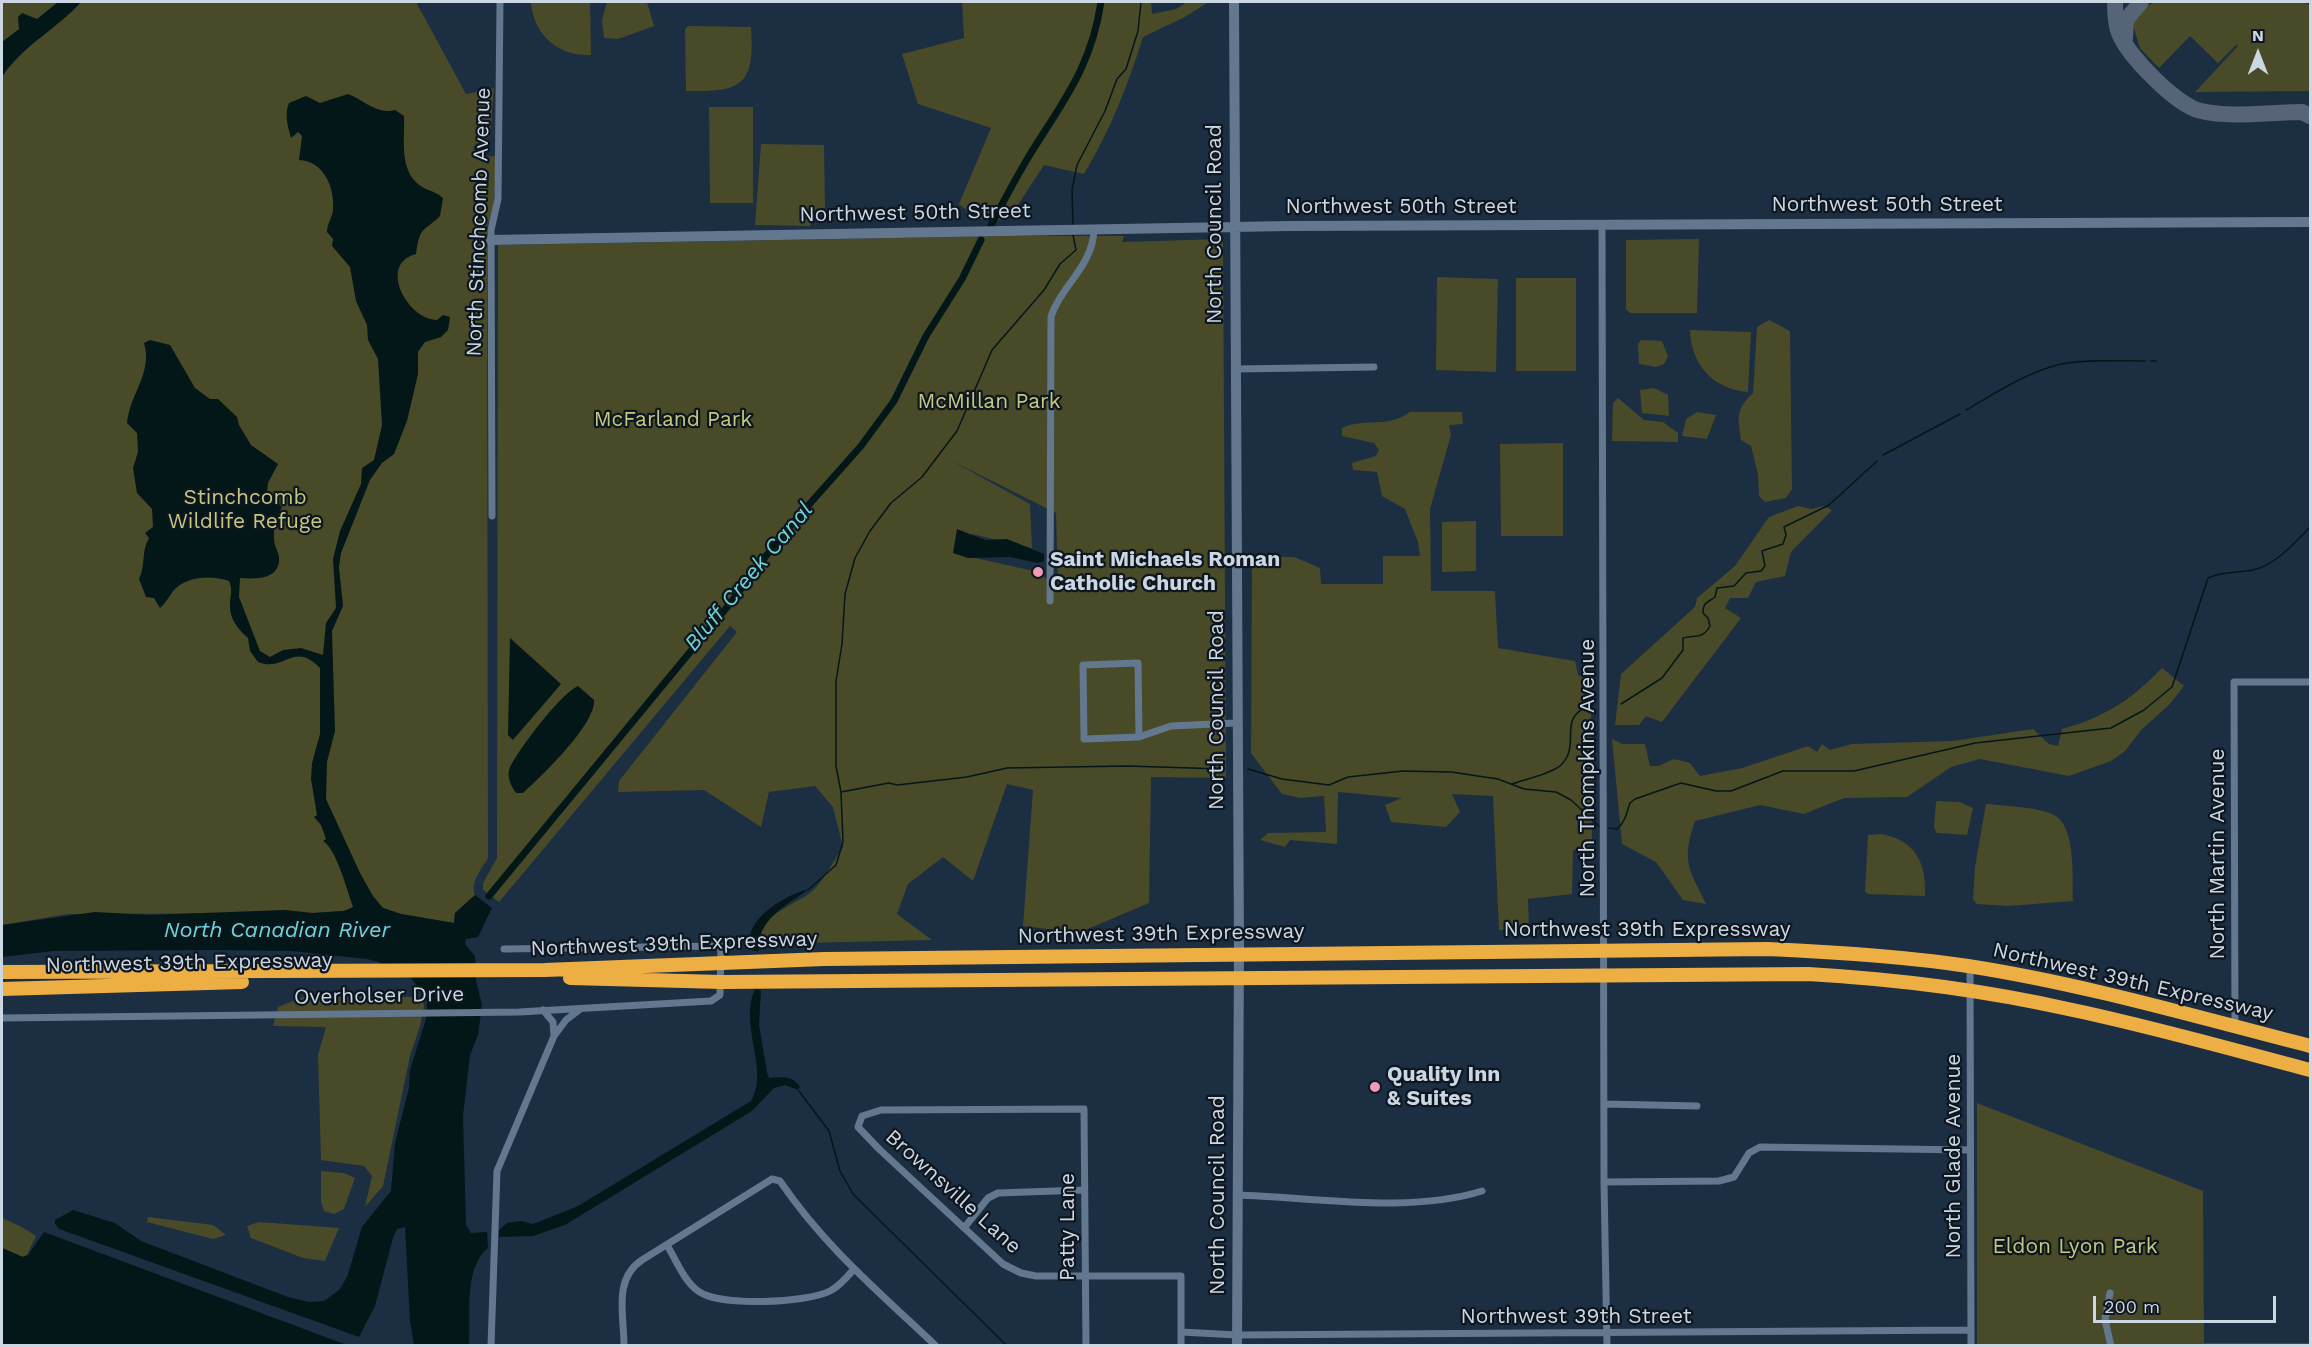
<!DOCTYPE html>
<style>
body{margin:0}
#map{position:relative;width:2312px;height:1347px;overflow:hidden;background:#1c2e42;font-family:"Work Sans",sans-serif}
canvas{display:block}
.frame{position:absolute;inset:0;border:3px solid #ccd7e4;pointer-events:none}
.north{position:absolute;left:2228px;top:24px;width:60px;height:60px;-webkit-text-stroke:4px #0e161f;paint-order:stroke;rotate:0deg;font-size:16px;font-weight:700;line-height:24px;text-align:center;color:#ccd7e4}
.north::after{content:'';display:block;margin:auto;width:21px;height:27px;background:#ccd7e4;clip-path:polygon(50% 0,100% 100%,50% 72%,0 100%)}
.scale{position:absolute;left:2093px;top:1296px;width:183px;height:27px;box-sizing:border-box;border:3px solid #ccd7e4;border-top:0;padding-left:8px;font-size:18px;line-height:21px;white-space:nowrap;color:#ccd7e4;-webkit-text-stroke:4px #0e161f;paint-order:stroke}
</style>
<div id="map">
<canvas width="2312" height="1347"></canvas>
<div class="frame"></div>
<div class="north">N</div>
<div class="scale">200 m</div>
</div>
<script>
const c = document.querySelector('canvas').getContext('2d');
c.lineJoin = 'round';
function fillPath(path, color) {
  c.fillStyle = color;
  c.fill(path, 'evenodd');
}
function trace(path, color, width, dash) {
  c.strokeStyle = color;
  c.lineWidth = width;
  c.lineCap = dash ? 'butt' : 'round';
  c.setLineDash(dash || []);
  c.stroke(path);
}
function drawText(font, color, halo, rows, align = 'center') {
  c.font = font + ' "Work Sans",sans-serif';
  c.lineWidth = 4.5;
  c.setLineDash([]);
  c.textBaseline = 'middle';
  c.strokeStyle = halo;
  c.fillStyle = color;
  for (const [text, x, y, turn = 0] of rows) {
    c.save();
    c.translate(x, y);
    c.rotate((+turn || 0) * Math.PI / 180);
    c.textAlign = isNaN(turn) ? turn : align;
    if (halo) c.strokeText(text, 0, 0);
    c.fillText(text, 0, 0);
    c.restore();
  }
}
const green = new Path2D(`
 M 2,2 L 416,2 L 466,94 L 494,88 L 490,136 L 473,147 L 477,157 L 496,156 L 494,207 L 487,227 L 488,858 C 481,870 470,882 475,895 L 455,913 L 454,923 L 401,914 L 383,908 L 313,913 L 68,914 L 2,925 Z
 M 531,2 L 590,2 L 591,55 C 558,57 533,34 531,2 Z
 M 607,2 L 647,2 L 654,26 L 618,39 L 604,38 L 602,20 Z
 M 962,2 L 1151,2 L 1152,14 L 1176,9 L 1187,2 L 1208,2 L 1185,17 L 1143,37 C 1128,85 1110,131 1084,174 L 1044,165 L 1008,220 L 978,219 L 959,204 L 991,128 L 918,104 L 902,54 L 964,38 Z
 M 2155,2 L 2302,2 L 2310,5 L 2310,91 L 2195,92 L 2238,46 L 2236,45 L 2218,63 L 2190,36 L 2159,68 L 2140,48 L 2132,22 L 2142,9 Z
 M 688,26 L 751,27 C 755,86 742,92 686,91 L 685,29 Z
 M 709,107 L 753,107 L 753,203 L 710,203 Z
 M 761,144 L 824,145 L 825,208 L 816,209 L 810,226 L 755,225 Z
 M 1005,236 L 1124,236 L 1122,242 L 1223,239 L 1226,778 L 1151,777 L 1149,903 L 1078,933 L 1023,926 L 1033,790 L 1007,784 L 973,881 L 943,857 L 908,884 L 897,914 L 932,940 L 760,944 C 751,919 796,904 810,893 C 823,883 833,861 843,847 L 833,807 L 815,786 L 769,792 L 761,827 L 704,790 L 618,792 L 619,781 L 737,632 L 730,626 L 499,902 L 483,890 L 483,883 L 497,858 L 498,245 ZM 952,461 L 1056,513 L 1058,588 L 1038,572 L 953,553 L 972,534 L 1032,548 L 1030,504 Z
 M 1699,239 L 1697,313 L 1630,313 L 1626,309 L 1626,240 Z
 M 1437,277 L 1498,279 L 1496,372 L 1436,370 Z
 M 1516,278 L 1576,278 L 1576,371 L 1516,371 Z
 M 1769,320 L 1790,331 L 1792,489 L 1786,498 L 1765,502 L 1759,496 L 1758,474 L 1751,446 L 1741,440 C 1738,417 1735,410 1753,393 L 1757,327 Z
 M 1690,330 L 1751,332 L 1748,392 C 1713,389 1691,365 1690,330 Z
 M 1641,340 L 1662,341 L 1668,356 L 1664,364 L 1656,367 L 1639,364 L 1638,344 Z
 M 1654,388 L 1668,395 L 1669,416 L 1642,413 L 1640,390 Z
 M 1618,398 L 1644,420 L 1663,422 L 1678,433 L 1678,442 L 1612,441 L 1613,403 Z
 M 1410,412 L 1462,412 L 1463,424 L 1449,425 L 1451,435 L 1430,509 L 1431,591 L 1495,591 L 1498,648 L 1575,661 L 1578,675 L 1591,678 L 1592,846 L 1573,850 L 1572,894 L 1528,899 L 1529,929 L 1499,930 L 1493,796 L 1452,794 L 1460,812 L 1446,827 L 1391,822 L 1385,805 L 1402,798 L 1338,792 L 1337,844 L 1290,840 L 1285,847 L 1260,840 L 1268,833 L 1326,832 L 1324,796 L 1300,798 L 1282,794 L 1251,753 L 1252,556 L 1294,557 L 1320,568 L 1321,584 L 1383,584 L 1383,556 L 1420,556 L 1418,542 L 1405,509 L 1382,496 L 1377,472 L 1353,470 L 1352,463 L 1376,456 L 1379,450 L 1374,443 L 1342,436 L 1342,428 C 1366,417 1387,429 1410,412 Z
 M 1697,412 L 1716,415 L 1707,439 L 1682,436 L 1686,419 Z
 M 1563,443 L 1563,536 L 1501,536 L 1500,444 Z
 M 1798,506 L 1812,509 L 1823,506 L 1832,510 L 1791,552 L 1785,576 L 1756,582 L 1748,598 L 1730,598 L 1725,608 L 1741,618 L 1662,722 L 1646,716 L 1639,725 L 1615,725 L 1621,674 L 1695,607 L 1697,598 L 1735,566 L 1769,517 Z
 M 1476,521 L 1476,571 L 1442,572 L 1442,522 Z
 M 2162,668 L 2184,686 L 2169,705 L 2142,729 L 2125,751 L 2111,761 L 2069,776 L 1980,759 L 1951,767 L 1907,797 L 1844,798 L 1804,814 L 1760,805 L 1695,821 C 1681,861 1689,869 1706,904 L 1683,900 L 1656,862 L 1622,844 L 1612,739 L 1622,744 L 1645,744 L 1650,766 L 1658,766 L 1674,759 L 1690,763 L 1700,776 L 1742,768 L 1808,746 L 1817,752 L 1822,744 L 1830,750 L 1852,744 L 1953,741 L 2033,729 L 2049,744 L 2058,746 L 2062,729 C 2105,717 2131,700 2162,668 Z
 M 1938,801 L 1960,802 L 1973,808 L 1967,835 L 1937,833 L 1934,828 L 1936,802 Z
 M 1986,804 C 2004,806 2041,807 2056,816 C 2076,829 2072,879 2073,901 L 2008,906 L 1977,904 L 1973,899 L 1975,867 Z
 M 1881,834 C 1915,840 1927,863 1925,896 L 1868,894 L 1865,892 L 1868,835 Z
 M 303,997 L 422,997 L 424,1006 L 420,1026 L 410,1056 L 383,1186 L 365,1207 L 372,1176 L 364,1166 L 321,1160 L 318,1055 L 326,1027 L 273,1026 L 278,1007 Z
 M 1977,1103 L 2203,1191 L 2204,1343 L 2310,1343 L 2310,1345 L 1977,1345 Z
 M 321,1171 L 344,1173 L 355,1178 L 344,1209 L 334,1214 L 324,1211 L 321,1202 Z
 M 148,1217 L 213,1225 L 226,1235 L 213,1239 L 147,1222 Z
 M 2,1218 L 20,1226 L 36,1236 L 27,1255 L 22,1257 L 2,1248 Z
 M 259,1222 L 339,1228 L 325,1261 L 303,1258 L 251,1238 L 247,1226 Z`);
const water = new Path2D(`
 M 58,2 L 81,2 C 57,29 22,46 2,77 L 2,42 L 19,29 L 18,17 L 22,13 L 37,19 Z
 M 348,94 C 364,100 377,115 395,110 L 404,116 C 405,138 399,168 418,184 C 426,191 436,191 443,198 L 440,216 C 423,233 420,225 416,254 C 377,264 408,320 437,320 L 443,315 L 450,317 L 448,330 L 441,337 L 425,342 L 418,352 L 418,374 L 407,421 L 394,454 L 382,463 L 370,480 L 341,553 L 339,567 L 343,606 L 332,631 L 335,731 L 327,762 L 326,799 L 360,873 L 373,896 L 383,908 L 401,914 L 454,923 L 455,913 L 475,895 L 492,908 L 478,937 L 466,939 L 465,944 L 475,956 L 476,980 L 482,1005 L 478,1035 L 470,1055 L 463,1116 L 466,1225 L 471,1233 L 487,1232 L 488,1248 C 463,1268 471,1317 469,1345 L 414,1345 L 410,1321 L 405,1227 L 397,1229 L 393,1238 L 375,1306 L 359,1337 L 73,1234 L 59,1229 L 55,1224 L 55,1220 L 73,1210 L 115,1223 L 141,1241 L 288,1297 L 309,1302 L 324,1301 L 339,1290 L 347,1277 L 362,1227 L 391,1191 L 395,1143 L 409,1088 L 410,1070 L 426,1019 L 427,1000 L 412,979 L 386,969 L 379,962 L 367,959 L 292,951 L 218,950 L 53,951 L 2,957 L 2,925 L 95,912 L 149,915 L 285,910 L 313,913 L 344,911 L 353,907 C 347,891 337,850 323,841 L 326,839 L 321,825 L 314,817 L 317,815 L 311,779 L 312,763 L 320,734 L 320,668 C 293,640 284,673 258,662 L 250,651 L 248,638 C 239,630 229,619 230,605 C 230,596 233,589 229,581 C 212,575 187,576 174,590 C 169,596 166,603 160,608 L 154,598 L 146,597 L 139,579 C 146,565 141,551 149,538 L 145,533 L 153,527 L 152,509 L 137,493 L 133,468 L 138,452 L 137,433 L 127,423 C 130,393 153,373 144,343 L 150,340 L 170,345 L 195,388 L 210,399 L 218,399 L 237,417 L 239,425 L 251,445 L 278,464 L 268,483 L 267,493 L 282,507 C 277,517 273,527 274,539 C 274,545 278,551 279,557 C 281,580 255,579 240,578 L 239,597 L 260,651 L 270,657 L 283,650 L 301,648 L 323,655 L 326,623 L 336,608 L 333,559 L 340,531 L 361,484 L 362,468 L 374,460 L 382,425 L 378,359 L 368,340 L 367,325 L 356,301 L 350,267 L 332,246 L 333,239 L 327,232 C 327,224 332,218 333,210 C 335,188 324,161 299,160 L 302,136 L 298,132 L 291,138 C 288,127 284,114 289,103 L 306,96 L 320,103 Z
 M 957,529 L 985,540 L 1007,539 L 1044,554 L 1044,561 L 1038,563 L 1010,557 L 968,558 L 953,553 Z
 M 510,638 L 561,684 L 513,740 L 508,735 Z
 M 578,686 L 594,700 C 596,724 541,777 523,793 L 516,793 C 511,786 506,776 510,767 C 520,748 558,696 578,686 Z
 M 809,889 C 787,905 756,920 759,951 L 753,951 C 737,922 787,894 809,889 Z
 M 755,989 L 761,990 L 759,1025 L 767,1072 L 769,1078 C 781,1077 793,1075 800,1087 L 798,1090 L 785,1085 L 774,1088 L 752,1111 L 565,1225 L 533,1236 L 499,1237 L 499,1230 L 507,1223 L 521,1221 L 533,1224 L 578,1206 L 751,1101 C 770,1070 738,1025 755,989 Z
 M 44,1232 L 52,1235 L 347,1345 L 2,1345 L 2,1248 L 23,1257 L 28,1255 Z`);
const stream = new Path2D(`
 M 1073,225 L 1072,190 L 1077,165 L 1105,111 L 1117,79 L 1126,69 L 1138,31 L 1141,2
 M 2151,361 L 2156,361
 M 1966,410 C 1996,393 2028,371 2062,364 C 2089,359 2118,361 2145,361
 M 1883,455 L 1960,414
 M 1621,704 L 1662,678 L 1683,650 L 1683,638 C 1695,635 1703,639 1710,626 L 1708,618 L 1703,613 C 1703,601 1708,603 1715,597 L 1717,588 L 1734,586 L 1746,573 L 1761,571 L 1765,566 L 1762,551 L 1783,544 L 1786,535 L 1784,527 L 1829,505 L 1877,461
 M 1248,769 L 1282,779 L 1329,785 L 1348,777 L 1403,771 L 1451,772 L 1498,779 L 1524,789 L 1556,792 L 1571,800 L 1600,827
 M 1512,784 C 1526,779 1551,774 1561,765 C 1583,743 1554,716 1593,705
 M 841,792 L 889,783 L 897,785 L 967,777 L 1007,768 L 1127,766 L 1223,769
 M 1609,828 L 1617,829 C 1626,820 1626,815 1630,803 L 1635,799 L 1681,783 L 1716,791 L 1731,791 L 1783,771 L 1854,771 L 1975,743 L 2111,728 L 2144,710 L 2172,687 L 2208,578 C 2226,570 2235,574 2253,570 C 2275,565 2294,544 2309,528
 M 808,890 L 836,865 L 843,842 L 841,792 L 836,766 L 836,681 L 842,644 L 845,594 L 855,558 L 870,531 L 891,503 L 922,477 L 957,431 L 992,350 L 1044,290 L 1060,264 L 1076,250 L 1073,235
 M 799,1091 L 829,1131 L 840,1171 L 853,1194 L 1007,1346`);
const canal = new Path2D(`
 M 991,225 C 1003,202 1016,178 1029,156 C 1063,101 1091,68 1101,2
 M 489,896 L 728,606 L 782,535 L 861,446 L 894,401 L 926,336 L 962,279 L 981,240`);
const taxiway = new Path2D(`
 M 2115,2 C 2115,12 2115,23 2119,33 C 2128,56 2177,106 2201,111 C 2230,118 2271,112 2302,112 L 2310,116
 M 2125,39 L 2126,20 L 2141,2`);
const street = new Path2D(`
 M 1602,226 L 1604,1182 L 1607,1346
 M 1235,369 L 1374,367
 M 492,516 L 491,230 L 498,199 L 500,2
 M 1050,601 L 1051,317 C 1060,287 1093,266 1094,230
 M 1139,737 L 1138,663 L 1083,665 L 1084,739 L 1139,737 L 1171,726 L 1236,723
 M 1970,966 L 1971,1346
 M 543,1010 L 553,1022 L 554,1036
 M 2,1018 L 519,1012 L 711,1001 L 720,995 L 721,946 L 504,949
 M 2235,1027 L 2234,682 L 2310,682
 M 1604,1104 L 1697,1106
 M 1604,1182 L 1719,1181 L 1734,1177 L 1749,1153 L 1760,1147 L 1969,1150
 M 1237,1195 C 1313,1197 1409,1214 1482,1191
 M 964,1228 L 988,1198 L 998,1193 L 1084,1190
 M 667,1245 C 676,1260 684,1281 698,1291 C 719,1307 807,1303 830,1291 C 840,1286 847,1277 854,1269
 M 2110,1293 L 2105,1320 L 2111,1346
 M 1181,1332 L 1237,1335 L 1971,1330
 M 491,1346 L 497,1171 L 554,1036 L 566,1020 L 579,1010
 M 624,1346 C 624,1315 613,1279 642,1260 L 772,1179 L 780,1181 C 824,1246 879,1292 936,1346
 M 1086,1346 L 1084,1109 L 881,1110 L 862,1116 L 858,1127 L 879,1149 L 1003,1264 L 1021,1273 L 1036,1276 L 1181,1276 L 1181,1346`);
const secondary = new Path2D(`
 M 1234,2 L 1239,947 L 1237,1346
 M 491,240 L 1290,226 L 2310,222`);
const highway = new Path2D(`
 M 2,972 L 545,970 L 824,959 L 1768,949 C 1835,952 1902,956 1968,966 C 2084,984 2197,1017 2310,1046
 M 570,978 L 722,982 L 1808,974 C 1895,979 1983,990 2068,1009 C 2150,1026 2230,1049 2310,1070
 M 2,989 L 242,982`);
const markers = [
 [1038,572,6,"#ef9ab8"],
 [1375,1087,6,"#ef9ab8"]
];
const streetNames = [
 ["Northwest 50th Street",1887,205],
 ["Northwest 50th Street",1401,207],
 ["Northwest 50th Street",915,213,-1],
 ["North Stinchcomb Avenue",479,222,-88],
 ["North Council Road",1215,224,-90],
 ["North Council Road",1217,710,-90],
 ["North Thompkins Avenue",1588,768,-90],
 ["North Martin Avenue",2218,854,-90],
 ["Northwest 39th Expressway",1647,930],
 ["Northwest 39th Expressway",1161,934,-1],
 ["Northwest 39th Expressway",674,944,-2],
 ["Northwest 39th Expressway",189,963,-1],
 ["Northwest 39th Expressway",2133,982,13],
 ["Overholser Drive",379,996,-1],
 ["North Glade Avenue",1954,1156,-90],
 ["Brownsville Lane",953,1192,42],
 ["North Council Road",1218,1195,-90],
 ["Patty Lane",1068,1227,-90],
 ["Northwest 39th Street",1576,1317]
];
const parkNames = [
 ["McMillan Park",989,402],
 ["McFarland Park",673,420],
 ["Stinchcomb",245,498],
 ["Wildlife Refuge",245,522],
 ["Eldon Lyon Park",2075,1247]
];
const poiNames = [
 ["Saint Michaels Roman",1050,560],
 ["Catholic Church",1050,584],
 ["Quality Inn",1387,1075],
 ["& Suites",1387,1099]
];
const waterNames = [
 ["Bluff Creek Canal",749,577,-50],
 ["North Canadian River",277,931]
];
fillPath(green, '#494a28');
fillPath(water, '#041718');
trace(stream, '#041718', 1.5);
trace(canal, '#041718', 7);
trace(taxiway, '#556476', 16);
trace(street, '#63778f', 7);
trace(secondary, '#63778f', 10);
trace(highway, '#edaf43', 14);
for (const [x, y, r, color] of markers) {
  const dot = new Path2D();
  dot.arc(x, y, r, 0, 2 * Math.PI);
  c.fillStyle = color;
  c.fill(dot);
  trace(dot, '#0e161f', 2);
}
drawText('21px', '#ccd7e4', '#0e161f', streetNames);
drawText('21px', '#c5c980', '#0e161f', parkNames);
drawText('bold 21px', '#ccd7e4', '#0e161f', poiNames, 'left');
drawText('italic 22px', '#6ed5d5', '#0e161f', waterNames);
</script>
